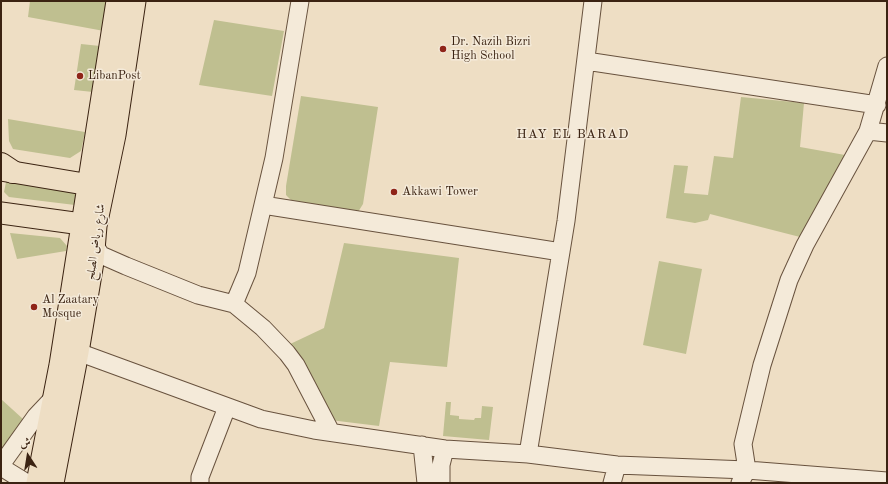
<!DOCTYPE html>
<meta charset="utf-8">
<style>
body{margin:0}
#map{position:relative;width:888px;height:484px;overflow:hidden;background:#eedec4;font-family:"Old Standard TT",Amiri,serif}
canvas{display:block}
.frame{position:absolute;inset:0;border:2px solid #3b2312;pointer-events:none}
.north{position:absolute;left:8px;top:436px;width:40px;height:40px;-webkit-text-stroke:3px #f4ead9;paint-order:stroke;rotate:348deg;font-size:11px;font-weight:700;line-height:16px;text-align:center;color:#3b2312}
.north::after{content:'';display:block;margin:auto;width:14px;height:18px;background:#3b2312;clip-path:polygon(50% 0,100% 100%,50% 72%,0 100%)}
</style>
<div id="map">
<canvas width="888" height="484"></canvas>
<div class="frame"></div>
<div class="north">ش</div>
</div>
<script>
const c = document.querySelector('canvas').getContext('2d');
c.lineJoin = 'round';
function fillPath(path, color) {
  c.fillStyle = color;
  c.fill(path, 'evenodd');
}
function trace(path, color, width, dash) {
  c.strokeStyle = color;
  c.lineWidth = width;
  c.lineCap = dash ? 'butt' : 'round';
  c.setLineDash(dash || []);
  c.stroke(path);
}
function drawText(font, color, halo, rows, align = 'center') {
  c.font = font + ' "Old Standard TT",Amiri,serif';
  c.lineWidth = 3;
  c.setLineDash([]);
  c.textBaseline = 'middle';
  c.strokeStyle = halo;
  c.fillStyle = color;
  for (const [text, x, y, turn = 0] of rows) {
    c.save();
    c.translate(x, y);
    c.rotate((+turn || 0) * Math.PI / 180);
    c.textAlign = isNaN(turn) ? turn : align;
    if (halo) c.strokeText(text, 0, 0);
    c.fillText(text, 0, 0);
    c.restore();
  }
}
const green = new Path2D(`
 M 30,1 L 109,1 L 104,31 L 28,17 Z
 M 214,20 L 284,31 L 272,96 L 199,85 Z
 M 81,44 L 100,46 L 93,92 L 74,90 Z
 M 301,96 L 378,107 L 363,204 L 358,212 L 291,200 L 286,195 L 286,186 Z
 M 741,97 L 804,103 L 800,147 L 845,155 L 800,237 L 710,214 L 708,220 L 695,223 L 666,218 L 674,165 L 688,166 L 684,193 L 708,195 L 714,156 L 733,158 Z
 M 8,119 L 85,132 L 81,151 L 70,158 L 13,149 L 9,141 Z
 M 11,181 L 77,190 L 75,205 L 9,197 L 4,192 L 6,182 Z
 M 10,233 L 60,238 L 67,246 L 66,251 L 17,259 Z
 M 344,243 L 459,258 L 447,367 L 390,362 L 379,426 L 330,420 L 286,346 L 324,328 Z
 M 659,261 L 702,269 L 686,354 L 643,345 Z
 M 1,399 L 23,419 L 1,450 Z
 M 446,402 L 451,402 L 450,415 L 459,416 L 459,419 L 474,420 L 475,418 L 481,418 L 482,406 L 493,407 L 489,440 L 443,436 Z`);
const minor = new Path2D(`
 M 586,61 L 877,105
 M 868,131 L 887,133
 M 263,205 L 561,252
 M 94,244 L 101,255 L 126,266 L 198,295 L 234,304 L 263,328 L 287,353 L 296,365 L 331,432
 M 234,304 L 247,273 L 274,158 L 300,1
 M 78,352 L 261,419 L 314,430 L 445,449 L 528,454 L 617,465 L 747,470 L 887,481
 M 422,445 L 426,483
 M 528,454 L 566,221 L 593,1
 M 1,465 L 36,416 L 54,397
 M 1,467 L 27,483
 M 200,483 L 200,477 L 227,407
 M 441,483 L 441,465 L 445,449
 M 612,483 L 617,465
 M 740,483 L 747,470 L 743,444 L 762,365 L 789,280 L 805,245 L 868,131 L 887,66`);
const major = new Path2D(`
 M 1,170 L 102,187
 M 1,213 L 96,226
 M 37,483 L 60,365 L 117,1
 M 53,483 L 78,352 L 93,262 L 96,226 L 115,135 L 135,1`);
const highway = new Path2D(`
 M 1,164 L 13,172`);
const markers = [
 [443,49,4,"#8f2418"],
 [80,76,4,"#8f2418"],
 [394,192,4,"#8f2418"],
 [34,307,4,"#8f2418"]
];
const poiNames = [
 ["Dr. Nazih Bizri",451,42],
 ["High School",451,56],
 ["LibanPost",88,76],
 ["Akkawi Tower",402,192],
 ["Al Zaatary",42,300],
 ["Mosque",42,314]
];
const streetNames = [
 ["شارع رياض الصلح",96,242,-82]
];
const neighbourhoodNames = [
 ["HAY EL BARAD",573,135]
];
fillPath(green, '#bfbf90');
trace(minor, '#68523e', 19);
trace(major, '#3b2312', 23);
trace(highway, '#3b2312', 24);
trace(minor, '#f4ead9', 17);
trace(major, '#eedec4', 21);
trace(highway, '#eedec4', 22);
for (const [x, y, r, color] of markers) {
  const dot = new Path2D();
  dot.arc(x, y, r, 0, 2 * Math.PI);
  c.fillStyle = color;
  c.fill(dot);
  trace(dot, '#f4ead9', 1.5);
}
drawText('12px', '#3b2312', '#f4ead9', poiNames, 'left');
drawText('12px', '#3b2312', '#f4ead9', streetNames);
c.letterSpacing = '1px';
drawText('13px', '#3b2312', '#f4ead9', neighbourhoodNames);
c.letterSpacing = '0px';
</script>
